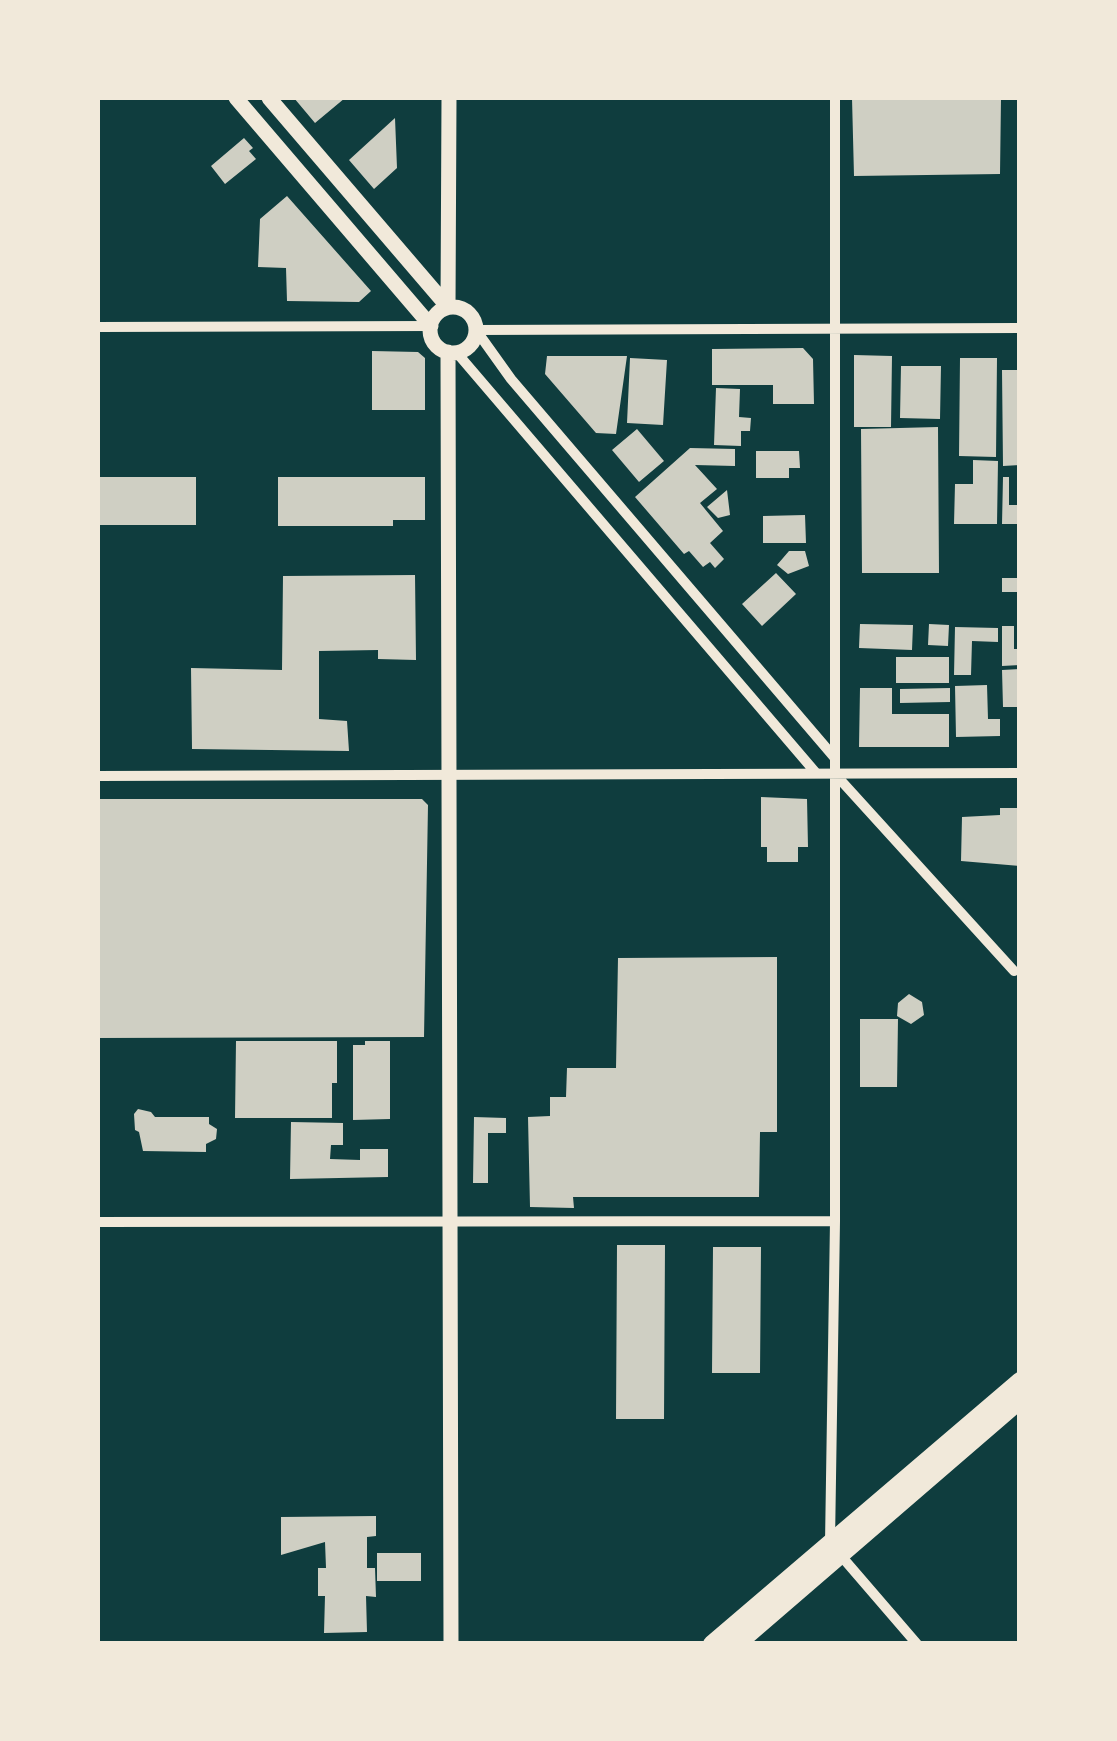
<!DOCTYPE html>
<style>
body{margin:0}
#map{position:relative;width:1117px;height:1741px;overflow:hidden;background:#0f3d3e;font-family:Lora,serif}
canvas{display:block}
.frame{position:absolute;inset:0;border:100px solid #f1e9da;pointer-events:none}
</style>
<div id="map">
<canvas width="1117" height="1741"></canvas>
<div class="frame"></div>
</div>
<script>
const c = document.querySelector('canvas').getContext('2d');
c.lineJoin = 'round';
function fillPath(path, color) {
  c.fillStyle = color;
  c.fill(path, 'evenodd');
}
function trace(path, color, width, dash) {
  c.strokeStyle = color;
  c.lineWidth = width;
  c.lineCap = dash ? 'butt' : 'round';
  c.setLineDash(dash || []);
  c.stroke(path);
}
const building = new Path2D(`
 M 294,98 L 345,98 L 315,123 Z
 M 852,98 L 1001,98 L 1000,174 L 854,176 Z
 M 395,118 L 397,168 L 374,189 L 349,160 Z
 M 244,138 L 253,148 L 249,151 L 256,159 L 225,184 L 211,166 Z
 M 287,196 L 371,291 L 359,302 L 287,301 L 286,268 L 258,267 L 260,219 Z
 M 803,348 L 813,359 L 814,404 L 773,404 L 773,385 L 712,385 L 712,349 Z
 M 372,351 L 418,352 L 425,358 L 425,410 L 372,410 Z
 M 854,355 L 892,356 L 891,427 L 854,427 Z
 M 547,356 L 627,356 L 616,434 L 596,433 L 545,374 Z
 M 630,358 L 667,360 L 663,425 L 627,423 Z
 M 960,358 L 997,358 L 996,457 L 959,456 Z
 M 901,366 L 941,366 L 940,419 L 900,418 Z
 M 1002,370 L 1020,370 L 1020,465 L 1003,466 Z
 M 716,388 L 740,389 L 739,417 L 751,418 L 750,431 L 741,431 L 741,446 L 714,445 Z
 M 938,427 L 939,573 L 862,573 L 861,429 Z
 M 637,429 L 664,461 L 639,482 L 612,450 Z
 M 690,448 L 735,449 L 735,466 L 695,465 L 717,489 L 700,503 L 723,531 L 710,543 L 724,559 L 715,568 L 710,562 L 703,567 L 689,551 L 684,554 L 635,497 Z
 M 756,451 L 799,451 L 800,468 L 789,468 L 789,478 L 756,478 Z
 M 973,460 L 998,461 L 997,524 L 954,524 L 955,484 L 973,484 Z
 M 98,477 L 196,477 L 196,525 L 98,525 Z
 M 278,477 L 425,477 L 425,520 L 393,520 L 393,526 L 278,526 Z
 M 1003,477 L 1009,477 L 1009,505 L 1020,505 L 1020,524 L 1002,524 Z
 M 727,490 L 730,515 L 718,518 L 707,507 Z
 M 805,515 L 806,543 L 763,543 L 763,516 Z
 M 789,551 L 805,551 L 809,566 L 788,574 L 777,565 Z
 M 776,573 L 796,594 L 762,626 L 742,604 Z
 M 415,575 L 416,660 L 378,659 L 378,650 L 319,651 L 319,719 L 347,721 L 349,751 L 192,749 L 191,668 L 282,670 L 283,576 Z
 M 1002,578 L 1020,578 L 1020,592 L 1002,592 Z
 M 860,624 L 913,625 L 912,650 L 859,648 Z
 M 929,624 L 949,625 L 948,646 L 928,645 Z
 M 1002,626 L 1014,626 L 1014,649 L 1020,649 L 1020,665 L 1002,666 Z
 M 955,627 L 998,628 L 998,642 L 972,641 L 971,675 L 954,675 Z
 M 896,657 L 949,657 L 949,683 L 896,683 Z
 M 1020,669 L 1020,707 L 1003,707 L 1002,670 Z
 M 987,685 L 988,719 L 1000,719 L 1000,736 L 956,737 L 955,686 Z
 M 860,688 L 892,688 L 892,714 L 949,714 L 949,747 L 859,747 Z
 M 950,688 L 950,702 L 900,703 L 900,689 Z
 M 761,797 L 807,799 L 808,847 L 798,847 L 798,862 L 767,862 L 767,847 L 761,847 Z
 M 98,799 L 422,799 L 428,805 L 424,1037 L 98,1038 Z
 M 1000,808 L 1020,808 L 1020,866 L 961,861 L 962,817 L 1000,815 Z
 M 777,957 L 777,1132 L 760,1132 L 759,1197 L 573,1197 L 574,1208 L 530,1207 L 528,1117 L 550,1116 L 550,1097 L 566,1097 L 567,1068 L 616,1068 L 618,958 Z
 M 909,994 L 922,1002 L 924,1015 L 911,1024 L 897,1016 L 898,1003 Z
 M 860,1019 L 898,1019 L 897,1087 L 860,1087 Z
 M 236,1041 L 337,1041 L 337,1083 L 332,1083 L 332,1118 L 235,1118 Z
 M 365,1041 L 390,1041 L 390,1119 L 353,1120 L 353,1045 L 365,1045 Z
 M 138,1109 L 151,1112 L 155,1117 L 209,1117 L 209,1124 L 217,1129 L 216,1139 L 206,1144 L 206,1152 L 143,1151 L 139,1132 L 135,1130 L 134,1114 Z
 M 474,1117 L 506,1118 L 506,1133 L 488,1133 L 488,1183 L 473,1183 Z
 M 291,1122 L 343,1123 L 343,1145 L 331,1145 L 330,1159 L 360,1160 L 360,1149 L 388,1149 L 388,1177 L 290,1179 Z
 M 617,1245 L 665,1245 L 664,1419 L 616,1419 Z
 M 713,1247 L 761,1247 L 760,1373 L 712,1373 Z
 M 376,1516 L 376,1536 L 367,1537 L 367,1568 L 375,1568 L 376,1597 L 366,1596 L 367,1632 L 324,1633 L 325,1596 L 318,1596 L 318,1568 L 326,1568 L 325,1542 L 281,1555 L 281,1517 Z
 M 377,1553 L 421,1553 L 421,1581 L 377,1581 Z`);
const minor = new Path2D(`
 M 835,98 L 835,1221 L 830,1543 L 917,1644
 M 98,327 L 431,326
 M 476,330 L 511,379 L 834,757
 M 476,330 L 1020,328
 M 457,353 L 816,773
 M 835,774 L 1014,971
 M 98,776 L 1020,773
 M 98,1222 L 835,1221`);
const tertiary = new Path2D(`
 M 236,98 L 431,326
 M 269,98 L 448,307
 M 448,307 L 449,98
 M430 330a23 23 0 1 1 46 0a23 23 0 1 1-46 0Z
 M 448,352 L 451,1644`);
const secondary = new Path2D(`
 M 712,1644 L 1020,1381
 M 737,1644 L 1020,1400`);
fillPath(building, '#cfcfc3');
trace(minor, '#f1e9da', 10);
trace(tertiary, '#f1e9da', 15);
trace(secondary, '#f1e9da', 18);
</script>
